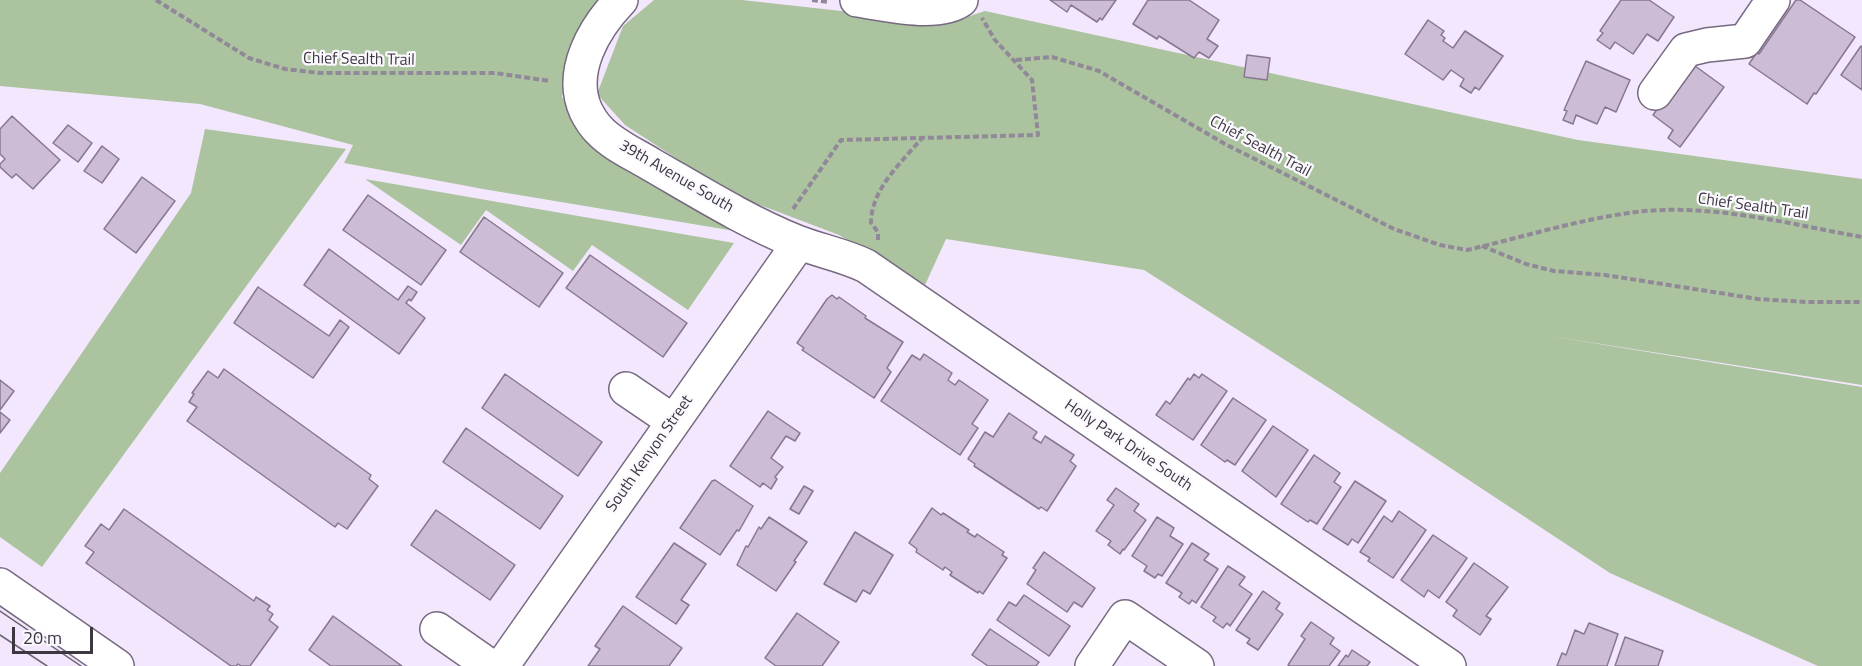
<!DOCTYPE html>
<style>
body{margin:0}
#map{position:relative;width:1862px;height:666px;overflow:hidden;background:#f3e7fd;font-family:"Titillium Web",sans-serif}
canvas{display:block}
.scale{position:absolute;left:12px;top:627px;width:81px;height:27px;box-sizing:border-box;border:3px solid #3d3742;border-top:0;padding-left:8px;font-size:18px;line-height:21px;white-space:nowrap;color:#3d3742;-webkit-text-stroke:4px #fcf9fe;paint-order:stroke}
</style>
<div id="map">
<canvas width="1862" height="666"></canvas>
<div class="scale">20 m</div>
</div>
<script>
const c = document.querySelector('canvas').getContext('2d');
c.lineJoin = 'round';
function fillPath(path, color) {
  c.fillStyle = color;
  c.fill(path, 'evenodd');
}
function trace(path, color, width, dash) {
  c.strokeStyle = color;
  c.lineWidth = width;
  c.lineCap = dash ? 'butt' : 'round';
  c.setLineDash(dash || []);
  c.stroke(path);
}
function drawText(font, color, halo, rows, align = 'center') {
  c.font = font + ' "Titillium Web",sans-serif';
  c.lineWidth = 4.5;
  c.setLineDash([]);
  c.textBaseline = 'middle';
  c.strokeStyle = halo;
  c.fillStyle = color;
  for (const [text, x, y, turn = 0] of rows) {
    c.save();
    c.translate(x, y);
    c.rotate((+turn || 0) * Math.PI / 180);
    c.textAlign = isNaN(turn) ? turn : align;
    if (halo) c.strokeText(text, 0, 0);
    c.fillText(text, 0, 0);
    c.restore();
  }
}
const green = new Path2D(`
 M 0,0 L 597,0 L 569,47 L 562,97 L 594,146 L 741,232 L 483,189 L 344,163 L 353,145 L 200,104 L 0,86 Z
 M 654,0 L 742,0 L 932,21 L 958,20 L 985,11 L 1578,140 L 1862,179 L 1862,385 L 1544,335 L 1862,387 L 1862,666 L 1818,666 L 1610,573 L 1332,390 L 1144,270 L 946,239 L 925,285 L 839,235 L 731,194 L 625,125 L 597,94 L 623,26 Z
 M 205,129 L 346,149 L 42,567 L 0,537 L 0,473 L 191,193 Z
 M 365,179 L 734,243 L 688,310 L 592,245 L 573,271 L 486,210 L 461,245 Z`);
const building = new Path2D(`
 M 1050,0 L 1116,0 L 1102,20 L 1100,18 L 1097,22 L 1071,5 L 1067,12 Z
 M 1148,0 L 1189,0 L 1219,20 L 1207,39 L 1218,46 L 1209,58 L 1199,52 L 1194,58 L 1159,36 L 1157,39 L 1133,24 Z
 M 1621,0 L 1649,0 L 1674,17 L 1658,41 L 1647,34 L 1633,54 L 1615,42 L 1610,49 L 1597,40 L 1603,33 L 1600,31 Z
 M 1796,0 L 1800,0 L 1855,37 L 1816,94 L 1814,93 L 1807,104 L 1749,64 L 1757,52 L 1759,54 Z
 M 1428,20 L 1444,31 L 1441,35 L 1445,38 L 1443,41 L 1453,48 L 1465,31 L 1503,56 L 1479,90 L 1475,87 L 1471,93 L 1460,86 L 1464,79 L 1451,70 L 1443,80 L 1405,54 Z
 M 1861,46 L 1862,47 L 1862,90 L 1841,75 Z
 M 1247,55 L 1270,58 L 1267,80 L 1244,77 Z
 M 1586,61 L 1630,80 L 1616,112 L 1605,107 L 1597,124 L 1576,115 L 1573,124 L 1563,120 L 1567,111 L 1564,110 Z
 M 1691,63 L 1724,87 L 1680,147 L 1668,138 L 1673,130 L 1653,115 Z
 M 12,116 L 60,160 L 33,189 L 16,174 L 12,178 L 0,167 L 0,164 L 5,159 L 0,154 L 0,129 Z
 M 68,125 L 92,143 L 78,162 L 53,143 Z
 M 102,146 L 119,159 L 102,183 L 84,171 Z
 M 142,177 L 175,201 L 136,253 L 104,229 Z
 M 368,195 L 446,250 L 421,285 L 343,230 Z
 M 484,217 L 563,273 L 539,307 L 460,252 Z
 M 329,249 L 398,300 L 408,286 L 417,292 L 411,301 L 409,299 L 406,303 L 425,318 L 399,354 L 304,285 Z
 M 590,255 L 687,323 L 663,357 L 566,288 Z
 M 258,287 L 329,336 L 340,320 L 349,327 L 313,378 L 234,323 Z
 M 832,295 L 837,299 L 839,297 L 866,316 L 865,318 L 903,342 L 887,368 L 891,372 L 874,398 L 802,350 L 804,348 L 797,343 L 827,299 Z
 M 924,354 L 952,373 L 948,380 L 955,385 L 959,380 L 988,400 L 972,424 L 978,428 L 960,455 L 881,401 L 912,355 L 920,360 Z
 M 224,369 L 371,475 L 369,479 L 378,486 L 347,529 L 338,523 L 335,527 L 187,421 L 197,407 L 189,402 L 194,394 L 192,393 L 208,371 L 218,378 Z
 M 505,374 L 602,442 L 578,476 L 482,408 Z
 M 1194,374 L 1199,378 L 1202,374 L 1227,391 L 1193,440 L 1156,415 L 1166,401 L 1170,404 L 1188,378 L 1190,380 Z
 M 0,380 L 14,391 L 0,410 Z
 M 1233,398 L 1266,420 L 1235,465 L 1227,460 L 1225,462 L 1201,445 Z
 M 768,411 L 800,433 L 795,441 L 786,436 L 771,458 L 783,467 L 775,477 L 777,479 L 771,489 L 763,483 L 760,487 L 730,466 Z
 M 0,412 L 10,420 L 0,433 Z
 M 1009,413 L 1037,432 L 1033,438 L 1041,443 L 1045,436 L 1074,455 L 1070,461 L 1076,466 L 1047,511 L 1041,507 L 1039,509 L 974,466 L 975,464 L 968,459 L 985,432 L 993,437 Z
 M 1273,426 L 1308,450 L 1276,497 L 1242,471 Z
 M 466,428 L 563,496 L 540,529 L 443,462 Z
 M 1314,455 L 1340,473 L 1334,482 L 1341,487 L 1317,524 L 1310,520 L 1308,522 L 1281,504 Z
 M 715,480 L 753,506 L 739,531 L 737,530 L 720,555 L 680,528 L 712,481 Z
 M 1355,481 L 1386,501 L 1358,543 L 1352,539 L 1348,545 L 1323,529 Z
 M 804,486 L 813,491 L 799,514 L 790,509 Z
 M 1116,488 L 1139,504 L 1134,511 L 1146,520 L 1124,550 L 1123,549 L 1120,554 L 1108,545 L 1111,541 L 1096,531 L 1114,505 L 1107,500 Z
 M 932,508 L 941,515 L 943,513 L 969,530 L 967,532 L 975,537 L 977,534 L 1004,552 L 1002,555 L 1007,558 L 983,594 L 979,591 L 978,593 L 950,575 L 952,572 L 945,567 L 943,570 L 916,552 L 917,549 L 909,543 Z
 M 124,509 L 254,601 L 256,597 L 270,606 L 267,610 L 273,614 L 269,620 L 278,627 L 250,666 L 241,666 L 238,664 L 236,666 L 231,666 L 86,563 L 94,552 L 85,546 L 101,524 L 109,530 Z
 M 436,510 L 515,565 L 490,600 L 411,545 Z
 M 1399,511 L 1426,530 L 1393,578 L 1368,561 L 1370,558 L 1360,552 L 1384,516 L 1392,522 Z
 M 769,517 L 807,542 L 794,561 L 796,562 L 776,591 L 737,565 L 746,546 L 748,547 L 759,527 L 761,529 Z
 M 1157,517 L 1174,528 L 1170,536 L 1183,544 L 1162,576 L 1158,574 L 1155,578 L 1144,571 L 1147,566 L 1132,556 Z
 M 855,532 L 893,555 L 870,594 L 863,590 L 856,602 L 824,584 Z
 M 1433,535 L 1467,558 L 1439,598 L 1428,590 L 1424,597 L 1401,580 Z
 M 674,543 L 706,564 L 681,600 L 689,605 L 676,624 L 636,597 Z
 M 1192,543 L 1209,554 L 1204,560 L 1218,569 L 1196,603 L 1192,600 L 1189,604 L 1179,597 L 1182,593 L 1166,583 Z
 M 1044,552 L 1095,588 L 1082,607 L 1074,602 L 1067,612 L 1027,584 L 1036,570 L 1033,568 Z
 M 1474,563 L 1508,587 L 1486,616 L 1491,619 L 1480,635 L 1453,616 L 1457,610 L 1446,602 Z
 M 1228,566 L 1245,577 L 1239,585 L 1252,594 L 1230,626 L 1227,623 L 1223,628 L 1213,621 L 1216,617 L 1201,607 Z
 M 1263,591 L 1280,603 L 1276,609 L 1283,614 L 1258,650 L 1247,643 L 1250,639 L 1236,630 Z
 M 1024,595 L 1070,626 L 1049,656 L 997,620 L 1009,602 L 1016,606 Z
 M 623,606 L 682,648 L 669,666 L 588,666 L 600,649 L 595,646 Z
 M 797,613 L 839,642 L 822,666 L 776,666 L 765,658 Z
 M 333,616 L 402,666 L 331,666 L 309,650 Z
 M 1311,622 L 1334,638 L 1330,644 L 1340,651 L 1329,666 L 1290,666 L 1288,665 L 1305,639 L 1301,636 Z
 M 1589,623 L 1618,634 L 1607,666 L 1557,666 L 1562,653 L 1566,655 L 1575,630 L 1584,634 Z
 M 990,629 L 1039,662 L 1036,666 L 988,666 L 972,655 Z
 M 1625,637 L 1663,651 L 1658,666 L 1615,666 Z
 M 1352,650 L 1370,662 L 1367,666 L 1338,666 L 1346,655 L 1348,657 Z`);
const path = new Path2D(`
 M 156,0 L 249,58 L 285,69 L 320,73 L 495,73 L 550,81
 M 812,0 L 828,2
 M 1016,60 L 1052,57 L 1099,71 L 1225,144 L 1394,229 L 1440,245 L 1467,250 C 1523,237 1580,219 1636,212 C 1712,203 1789,224 1862,237
 M 793,209 L 841,140 L 1038,135 L 1032,80 L 995,40 L 982,18
 M 878,240 L 878,232 L 871,223 C 871,189 902,162 922,138
 M 1482,246 L 1526,264 L 1554,271 L 1605,275 L 1758,299 L 1807,302 L 1862,302`);
const minor = new Path2D(`
 M 621,0 C 594,28 568,72 586,111 C 589,117 594,125 599,130 C 613,145 634,154 652,165 C 699,192 747,222 797,242 C 820,251 844,255 866,266 L 1449,666
 M 857,0 C 884,4 938,17 961,0
 M 1655,93 L 1686,50 L 1707,45 L 1745,41 L 1773,0
 M 626,389 L 673,421
 M 437,629 L 490,666
 M 502,666 L 799,243
 M 1092,666 L 1125,617 L 1197,666`);
const major = new Path2D(`
 M 0,585 L 117,666`);
const tram = new Path2D(`
 M 0,611 L 81,666
 M 0,635 L 47,666`);
const streetNames = [
 ["Chief Sealth Trail",359,60,1],
 ["Chief Sealth Trail",1260,147,28],
 ["39th Avenue South",676,177,30],
 ["Chief Sealth Trail",1753,207,8],
 ["Holly Park Drive South",1128,446,34],
 ["South Kenyon Street",650,454,-55]
];
fillPath(green, '#abc39f');
fillPath(building, '#cdbcd5');
trace(building, '#88788f', 1.5);
trace(minor, '#766980', 36);
trace(major, '#766980', 36);
trace(path, '#918898', 4, [6, 3]);
trace(minor, '#fff', 33);
trace(major, '#fff', 33);
trace(tram, '#6b6471', 1.5);
drawText('16px', '#3d3742', '#fcf9fe', streetNames);
</script>
